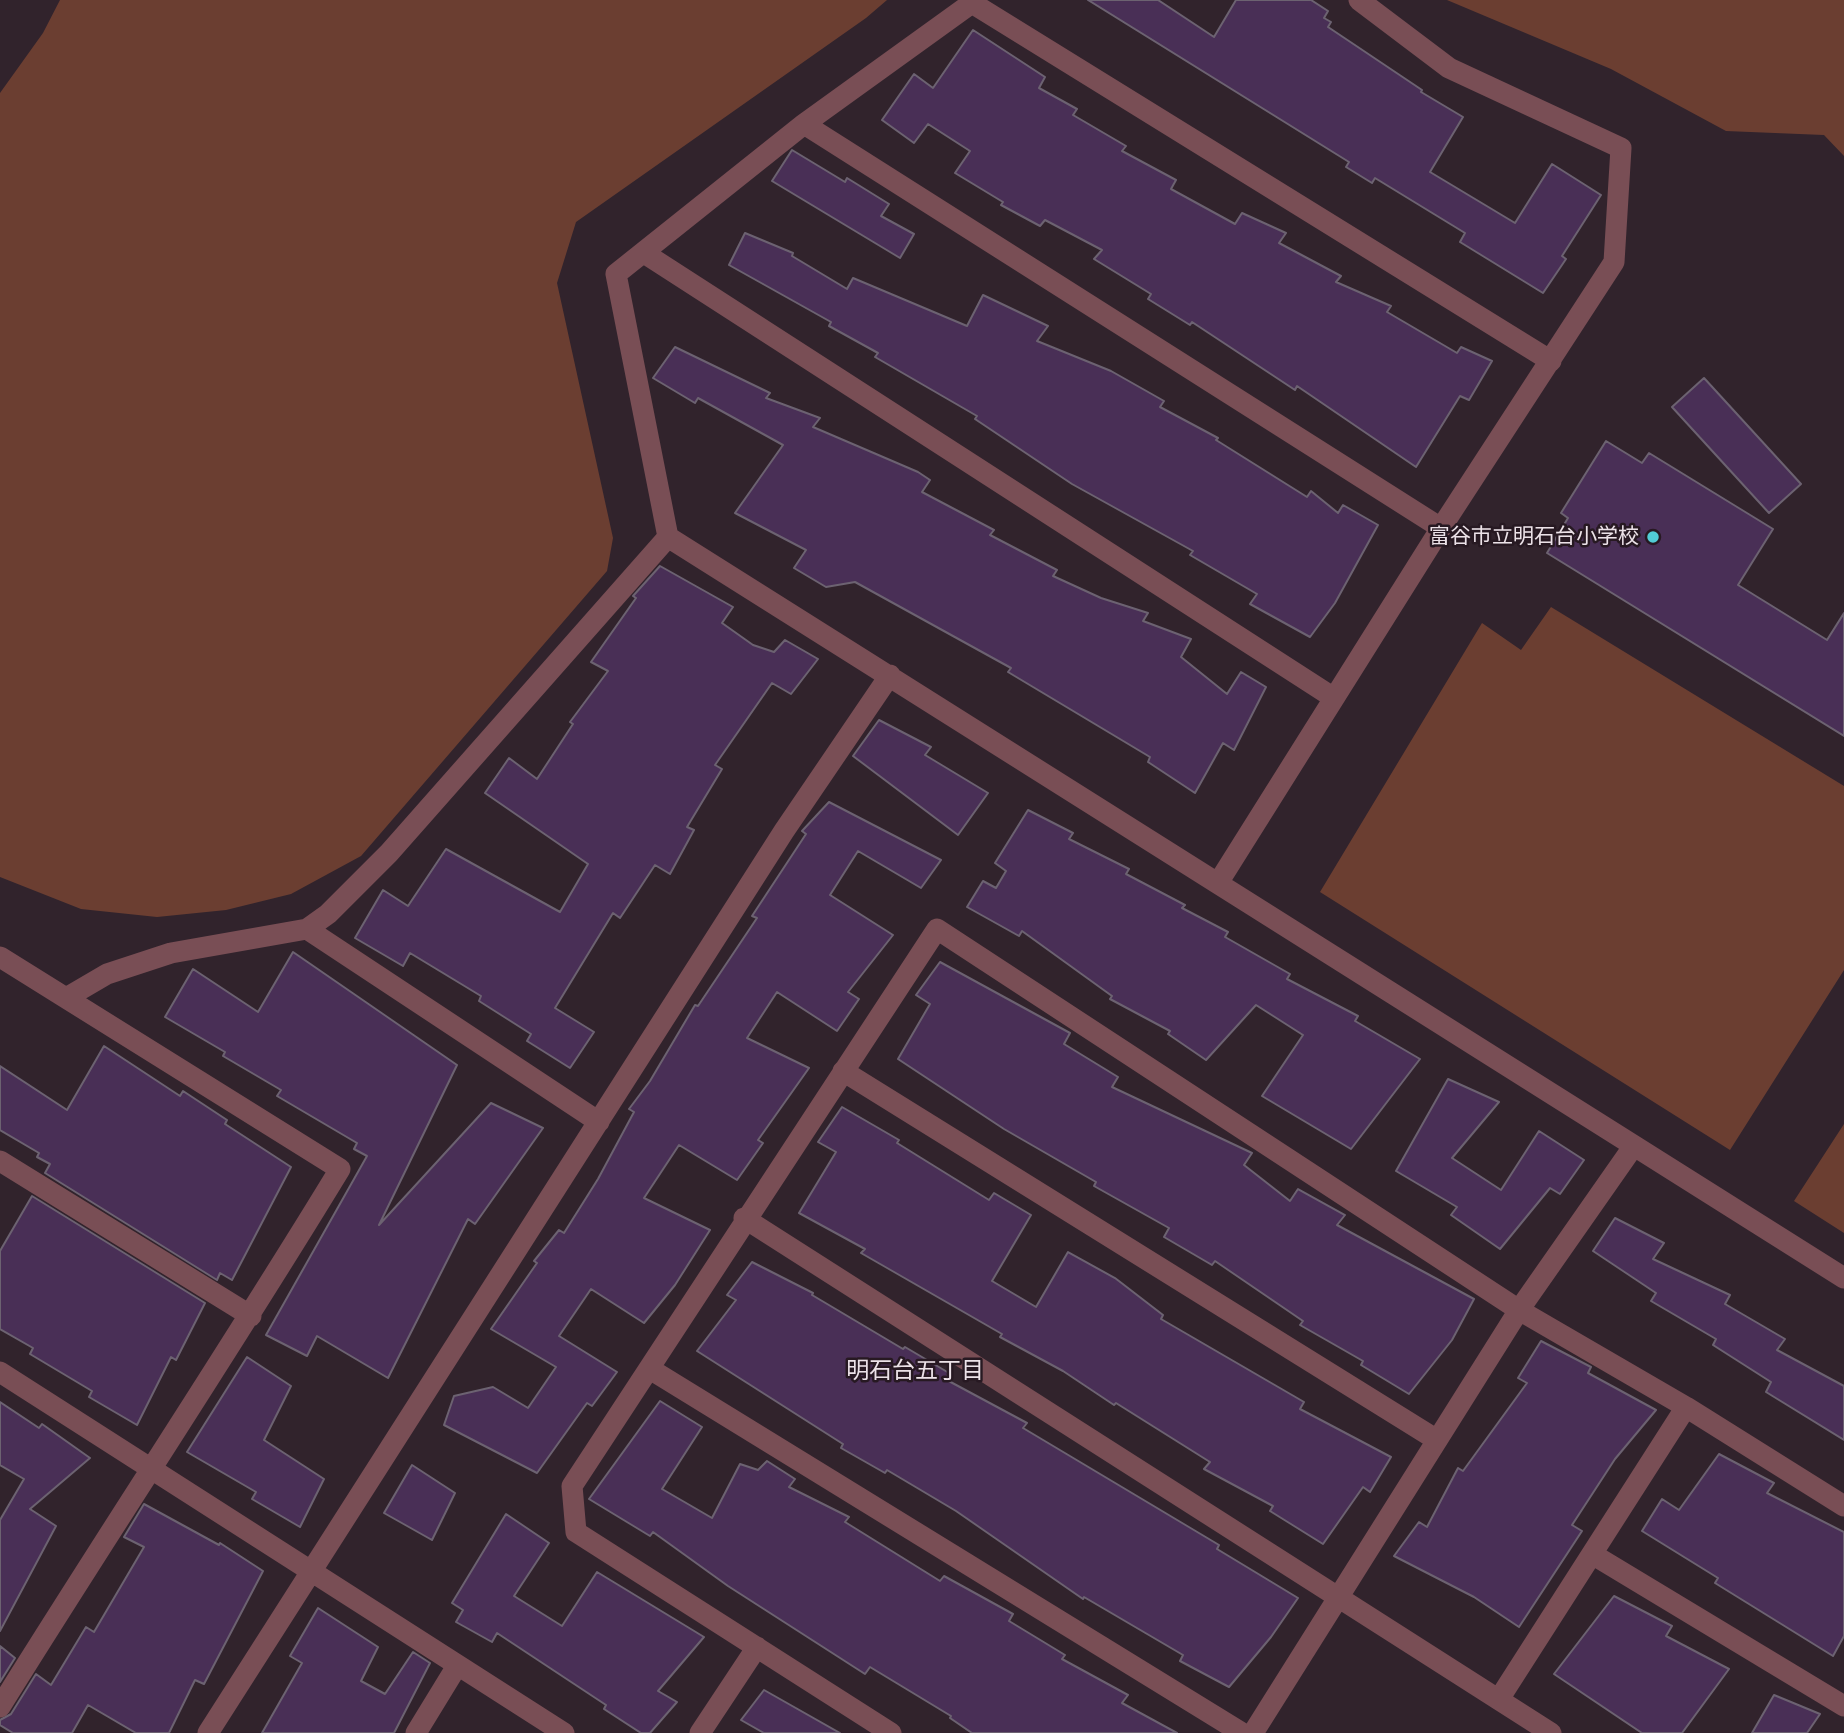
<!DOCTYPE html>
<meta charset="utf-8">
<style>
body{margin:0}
canvas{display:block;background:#31232c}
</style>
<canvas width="1844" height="1733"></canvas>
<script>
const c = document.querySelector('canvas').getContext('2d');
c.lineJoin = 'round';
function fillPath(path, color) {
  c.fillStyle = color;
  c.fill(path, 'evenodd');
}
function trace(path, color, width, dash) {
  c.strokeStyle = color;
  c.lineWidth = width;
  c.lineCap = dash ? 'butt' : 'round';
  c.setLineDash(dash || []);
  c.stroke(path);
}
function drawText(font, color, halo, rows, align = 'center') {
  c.font = font + ' "Crimson Pro","Noto Sans JP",serif';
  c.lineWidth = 5;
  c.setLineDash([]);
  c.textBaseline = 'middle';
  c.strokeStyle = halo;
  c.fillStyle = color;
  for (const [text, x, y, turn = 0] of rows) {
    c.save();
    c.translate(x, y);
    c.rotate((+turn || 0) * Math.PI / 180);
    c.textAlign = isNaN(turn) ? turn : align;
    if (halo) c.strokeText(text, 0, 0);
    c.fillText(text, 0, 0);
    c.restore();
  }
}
const green = new Path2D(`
 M 60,0 L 887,0 L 866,18 L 576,222 L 557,283 L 613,538 L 607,571 L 361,856 L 291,894 L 226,910 L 157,917 L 81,909 L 0,877 L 0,93 L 43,33 Z
 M 1447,0 L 1844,0 L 1844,156 L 1824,135 L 1726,131 L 1611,69 Z
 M 1551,607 L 1844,786 L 1844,970 L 1730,1150 L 1320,892 L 1482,623 L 1521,650 Z
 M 1844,1124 L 1844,1233 L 1794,1201 Z`);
const building = new Path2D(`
 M 1088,0 L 1158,0 L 1214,37 L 1236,0 L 1311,0 L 1328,11 L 1324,18 L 1331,22 L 1328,27 L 1422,90 L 1421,92 L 1463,117 L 1430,172 L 1515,223 L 1552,164 L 1601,195 L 1562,256 L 1566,259 L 1543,293 L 1460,242 L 1465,233 L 1375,178 L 1372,183 L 1346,167 L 1349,162 Z
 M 973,30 L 1045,77 L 1039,88 L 1077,109 L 1073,115 L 1126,146 L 1122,151 L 1176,180 L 1171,189 L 1235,224 L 1242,213 L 1286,233 L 1279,243 L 1341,276 L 1336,282 L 1391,306 L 1387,312 L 1457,353 L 1461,347 L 1492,361 L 1469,400 L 1460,396 L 1416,467 L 1297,386 L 1295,390 L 1192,322 L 1190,325 L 1148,299 L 1151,294 L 1094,259 L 1102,250 L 1045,220 L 1040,226 L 1001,205 L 1003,202 L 955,173 L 970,151 L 928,124 L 914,143 L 882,120 L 914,74 L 933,88 Z
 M 792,150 L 845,182 L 847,178 L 889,204 L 881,216 L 914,234 L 900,258 L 772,181 Z
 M 745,233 L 793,253 L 792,256 L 847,289 L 853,278 L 967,326 L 983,295 L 1048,326 L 1037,341 L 1111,371 L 1164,401 L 1160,407 L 1218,438 L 1216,440 L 1307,497 L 1311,491 L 1338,513 L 1343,505 L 1378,525 L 1335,603 L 1310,637 L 1250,604 L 1257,594 L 1190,555 L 1193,551 L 1072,484 L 975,419 L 977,416 L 875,357 L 878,353 L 829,326 L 831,322 L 729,265 Z
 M 675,347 L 770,393 L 766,398 L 820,418 L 813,427 L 918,472 L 930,480 L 922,492 L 994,530 L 990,535 L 1057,570 L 1053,576 L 1101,598 L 1148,613 L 1143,621 L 1191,639 L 1181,657 L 1227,694 L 1241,672 L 1266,687 L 1234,750 L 1223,743 L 1195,793 L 1148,762 L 1150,757 L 1008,672 L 1011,668 L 855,582 L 826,587 L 794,568 L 806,550 L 735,513 L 783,445 L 698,398 L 695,403 L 653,378 Z
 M 1704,378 L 1801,484 L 1769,513 L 1672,407 Z
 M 1606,441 L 1642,463 L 1649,453 L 1773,529 L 1738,585 L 1827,640 L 1844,613 L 1844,736 L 1547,553 L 1568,518 L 1561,513 Z
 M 660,566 L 733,607 L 722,623 L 753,645 L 774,652 L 785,640 L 818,659 L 791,694 L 772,683 L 715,765 L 722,769 L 687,827 L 694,830 L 670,874 L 655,865 L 620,918 L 613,913 L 555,1008 L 594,1032 L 570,1068 L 527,1041 L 531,1034 L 479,1001 L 481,996 L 410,953 L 403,966 L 355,938 L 383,890 L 408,906 L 446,849 L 560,912 L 588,864 L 485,793 L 509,758 L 537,779 L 573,724 L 570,722 L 608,671 L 591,662 L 636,598 L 633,596 Z
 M 879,720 L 931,747 L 925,755 L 988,793 L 958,835 L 853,756 Z
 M 829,802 L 941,860 L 921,888 L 858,851 L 830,895 L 893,935 L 848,992 L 859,999 L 837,1031 L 777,992 L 747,1038 L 809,1068 L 758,1140 L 763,1143 L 737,1180 L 679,1145 L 644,1198 L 710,1230 L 675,1285 L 644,1323 L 591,1289 L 559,1336 L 617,1372 L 592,1406 L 587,1403 L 537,1473 L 444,1425 L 454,1396 L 493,1387 L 528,1408 L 556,1367 L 491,1329 L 537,1263 L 534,1261 L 559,1230 L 564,1233 L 598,1179 L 634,1112 L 629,1109 L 650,1081 L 695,1005 L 698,1006 L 757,918 L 752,916 L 806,834 L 802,831 Z
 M 1028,810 L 1073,833 L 1069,839 L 1129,869 L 1126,874 L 1185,905 L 1182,908 L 1228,932 L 1225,937 L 1290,974 L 1287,979 L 1358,1016 L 1355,1021 L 1420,1059 L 1351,1149 L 1262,1096 L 1303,1035 L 1256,1005 L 1206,1060 L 1168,1034 L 1170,1031 L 1110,999 L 1112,996 L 1022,931 L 1019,936 L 967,907 L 983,881 L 996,888 L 1006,871 L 995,863 Z
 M 293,952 L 457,1065 L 379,1225 L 491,1103 L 543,1128 L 475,1224 L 468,1219 L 388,1378 L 317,1336 L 307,1356 L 266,1335 L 367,1156 L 354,1149 L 357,1143 L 277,1096 L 281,1090 L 223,1056 L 225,1052 L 165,1017 L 193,969 L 258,1012 Z
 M 940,962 L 1070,1033 L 1064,1044 L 1118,1077 L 1112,1087 L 1252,1153 L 1244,1165 L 1290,1201 L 1298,1189 L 1345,1215 L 1337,1225 L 1474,1299 L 1452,1340 L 1409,1394 L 1361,1365 L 1363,1361 L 1300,1325 L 1303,1321 L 1215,1261 L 1212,1265 L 1164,1237 L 1169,1228 L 1094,1186 L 1096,1182 L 1004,1129 L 898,1059 L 930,1004 L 916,995 Z
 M 104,1046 L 180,1096 L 183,1091 L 227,1120 L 225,1124 L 291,1167 L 232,1280 L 220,1273 L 217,1280 L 45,1173 L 50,1164 L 37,1157 L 39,1153 L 0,1130 L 0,1066 L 67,1110 Z
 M 1448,1079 L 1499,1102 L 1452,1158 L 1501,1190 L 1539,1131 L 1584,1160 L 1560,1194 L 1550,1188 L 1500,1249 L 1451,1215 L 1457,1207 L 1396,1171 Z
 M 842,1107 L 899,1140 L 897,1143 L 989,1200 L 994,1193 L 1031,1215 L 992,1281 L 1036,1307 L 1068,1252 L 1115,1278 L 1163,1315 L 1161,1319 L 1304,1402 L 1300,1409 L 1391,1457 L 1370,1492 L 1363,1487 L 1323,1544 L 1270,1511 L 1273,1506 L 1204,1469 L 1210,1462 L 1116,1403 L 1114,1405 L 1063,1371 L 1000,1337 L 1002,1334 L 861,1253 L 865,1249 L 799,1213 L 836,1152 L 818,1142 Z
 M 32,1196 L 205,1303 L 176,1360 L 171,1357 L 137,1425 L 89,1397 L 92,1391 L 30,1354 L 33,1348 L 0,1329 L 0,1251 Z
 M 1615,1218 L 1664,1243 L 1653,1259 L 1730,1295 L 1725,1304 L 1785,1339 L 1777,1350 L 1844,1386 L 1844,1440 L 1766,1392 L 1771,1382 L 1713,1345 L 1716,1339 L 1651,1301 L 1656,1293 L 1593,1251 Z
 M 752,1262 L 813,1293 L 812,1295 L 903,1349 L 905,1347 L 949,1373 L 945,1379 L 1027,1423 L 1023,1428 L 1219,1545 L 1217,1549 L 1298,1598 L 1271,1637 L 1229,1687 L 1180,1661 L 1183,1655 L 1084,1597 L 1083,1599 L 956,1511 L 887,1470 L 885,1473 L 841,1448 L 843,1444 L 697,1351 L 736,1300 L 727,1295 Z
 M 1541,1341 L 1591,1367 L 1588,1373 L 1656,1410 L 1615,1459 L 1572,1525 L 1582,1531 L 1519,1627 L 1474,1597 L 1394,1556 L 1419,1522 L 1427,1527 L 1458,1468 L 1463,1471 L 1527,1383 L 1518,1378 Z
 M 247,1357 L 291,1386 L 264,1440 L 324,1479 L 300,1527 L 252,1499 L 256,1492 L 187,1452 Z
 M 660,1401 L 702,1427 L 662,1489 L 712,1518 L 740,1464 L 758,1470 L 767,1461 L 795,1479 L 789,1487 L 849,1517 L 845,1522 L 940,1581 L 944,1576 L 1013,1614 L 1009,1621 L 1065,1655 L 1062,1659 L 1128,1695 L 1122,1703 L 1177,1733 L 972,1733 L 950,1718 L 951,1716 L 870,1667 L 865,1674 L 728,1586 L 653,1532 L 650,1536 L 589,1499 Z
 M 0,1402 L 39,1428 L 42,1424 L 90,1458 L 30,1509 L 56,1526 L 0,1631 L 0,1520 L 24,1479 L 0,1465 Z
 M 1719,1454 L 1774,1483 L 1767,1493 L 1844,1532 L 1844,1636 L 1833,1656 L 1715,1583 L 1718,1578 L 1642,1531 L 1662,1499 L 1679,1510 Z
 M 412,1465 L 455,1493 L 432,1540 L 384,1513 Z
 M 144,1504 L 219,1545 L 220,1543 L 263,1571 L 204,1684 L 195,1680 L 169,1733 L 136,1733 L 88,1705 L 72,1733 L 13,1733 L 0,1725 L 0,1720 L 11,1714 L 36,1674 L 51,1685 L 86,1627 L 94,1632 L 144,1547 L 124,1537 Z
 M 506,1514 L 549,1543 L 514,1596 L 562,1626 L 597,1572 L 704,1637 L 658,1691 L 677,1702 L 650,1733 L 641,1733 L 604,1709 L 606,1705 L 497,1633 L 492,1642 L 456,1622 L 463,1610 L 452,1603 Z
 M 1614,1596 L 1672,1626 L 1666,1636 L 1729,1669 L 1682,1733 L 1642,1733 L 1554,1674 Z
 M 318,1608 L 378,1647 L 361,1681 L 385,1694 L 413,1652 L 430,1663 L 394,1733 L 262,1733 L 302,1663 L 290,1656 Z
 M 0,1646 L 15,1658 L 0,1682 Z
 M 764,1690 L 840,1733 L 764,1733 L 741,1720 Z
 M 1774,1695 L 1820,1714 L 1807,1733 L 1752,1733 Z`);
const minor = new Path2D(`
 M 976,0 L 804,124 L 616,274 L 668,537 L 1844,1278
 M 972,3 L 1551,361
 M 804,124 L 1441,528
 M 644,253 L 1334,698
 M 1218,883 L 1441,528 L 1614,262 L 1621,148 L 1449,68 L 1359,0
 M 307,929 L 599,1122
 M 0,957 L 340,1169 C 230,1350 112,1527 0,1707
 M 66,998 L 107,974 L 171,953 L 307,929 L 328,914 L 389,853 L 668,537
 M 843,1071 L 1437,1440
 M 0,1161 L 251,1316
 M 744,1218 L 1551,1733
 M 650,1369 L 1242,1733
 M 0,1372 L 564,1733
 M 1592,1554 L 1844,1706
 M 1499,1699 L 1686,1407
 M 208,1733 L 784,831 L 890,675
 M 416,1733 L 457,1666
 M 700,1733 L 757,1647
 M 891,1733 L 576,1532 L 572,1486 L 937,929 L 1519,1310 L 1686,1407 L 1844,1506
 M 1253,1733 L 1519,1310 L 1633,1147`);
const markers = [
 [1653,537,7,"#51ccd5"]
];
const poiNames = [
 ["富谷市立明石台小学校",1639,537]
];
const neighbourhoodNames = [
 ["明石台五丁目",915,1371]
];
fillPath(green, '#6b3e31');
fillPath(building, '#492f56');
trace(building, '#6c6271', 2);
trace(minor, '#794e55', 21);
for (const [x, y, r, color] of markers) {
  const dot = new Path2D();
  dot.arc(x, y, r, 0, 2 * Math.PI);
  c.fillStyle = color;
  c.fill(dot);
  trace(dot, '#271922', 2.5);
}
drawText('21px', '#ece2e8', '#271922', poiNames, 'right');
drawText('23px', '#ece2e8', '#271922', neighbourhoodNames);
</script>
